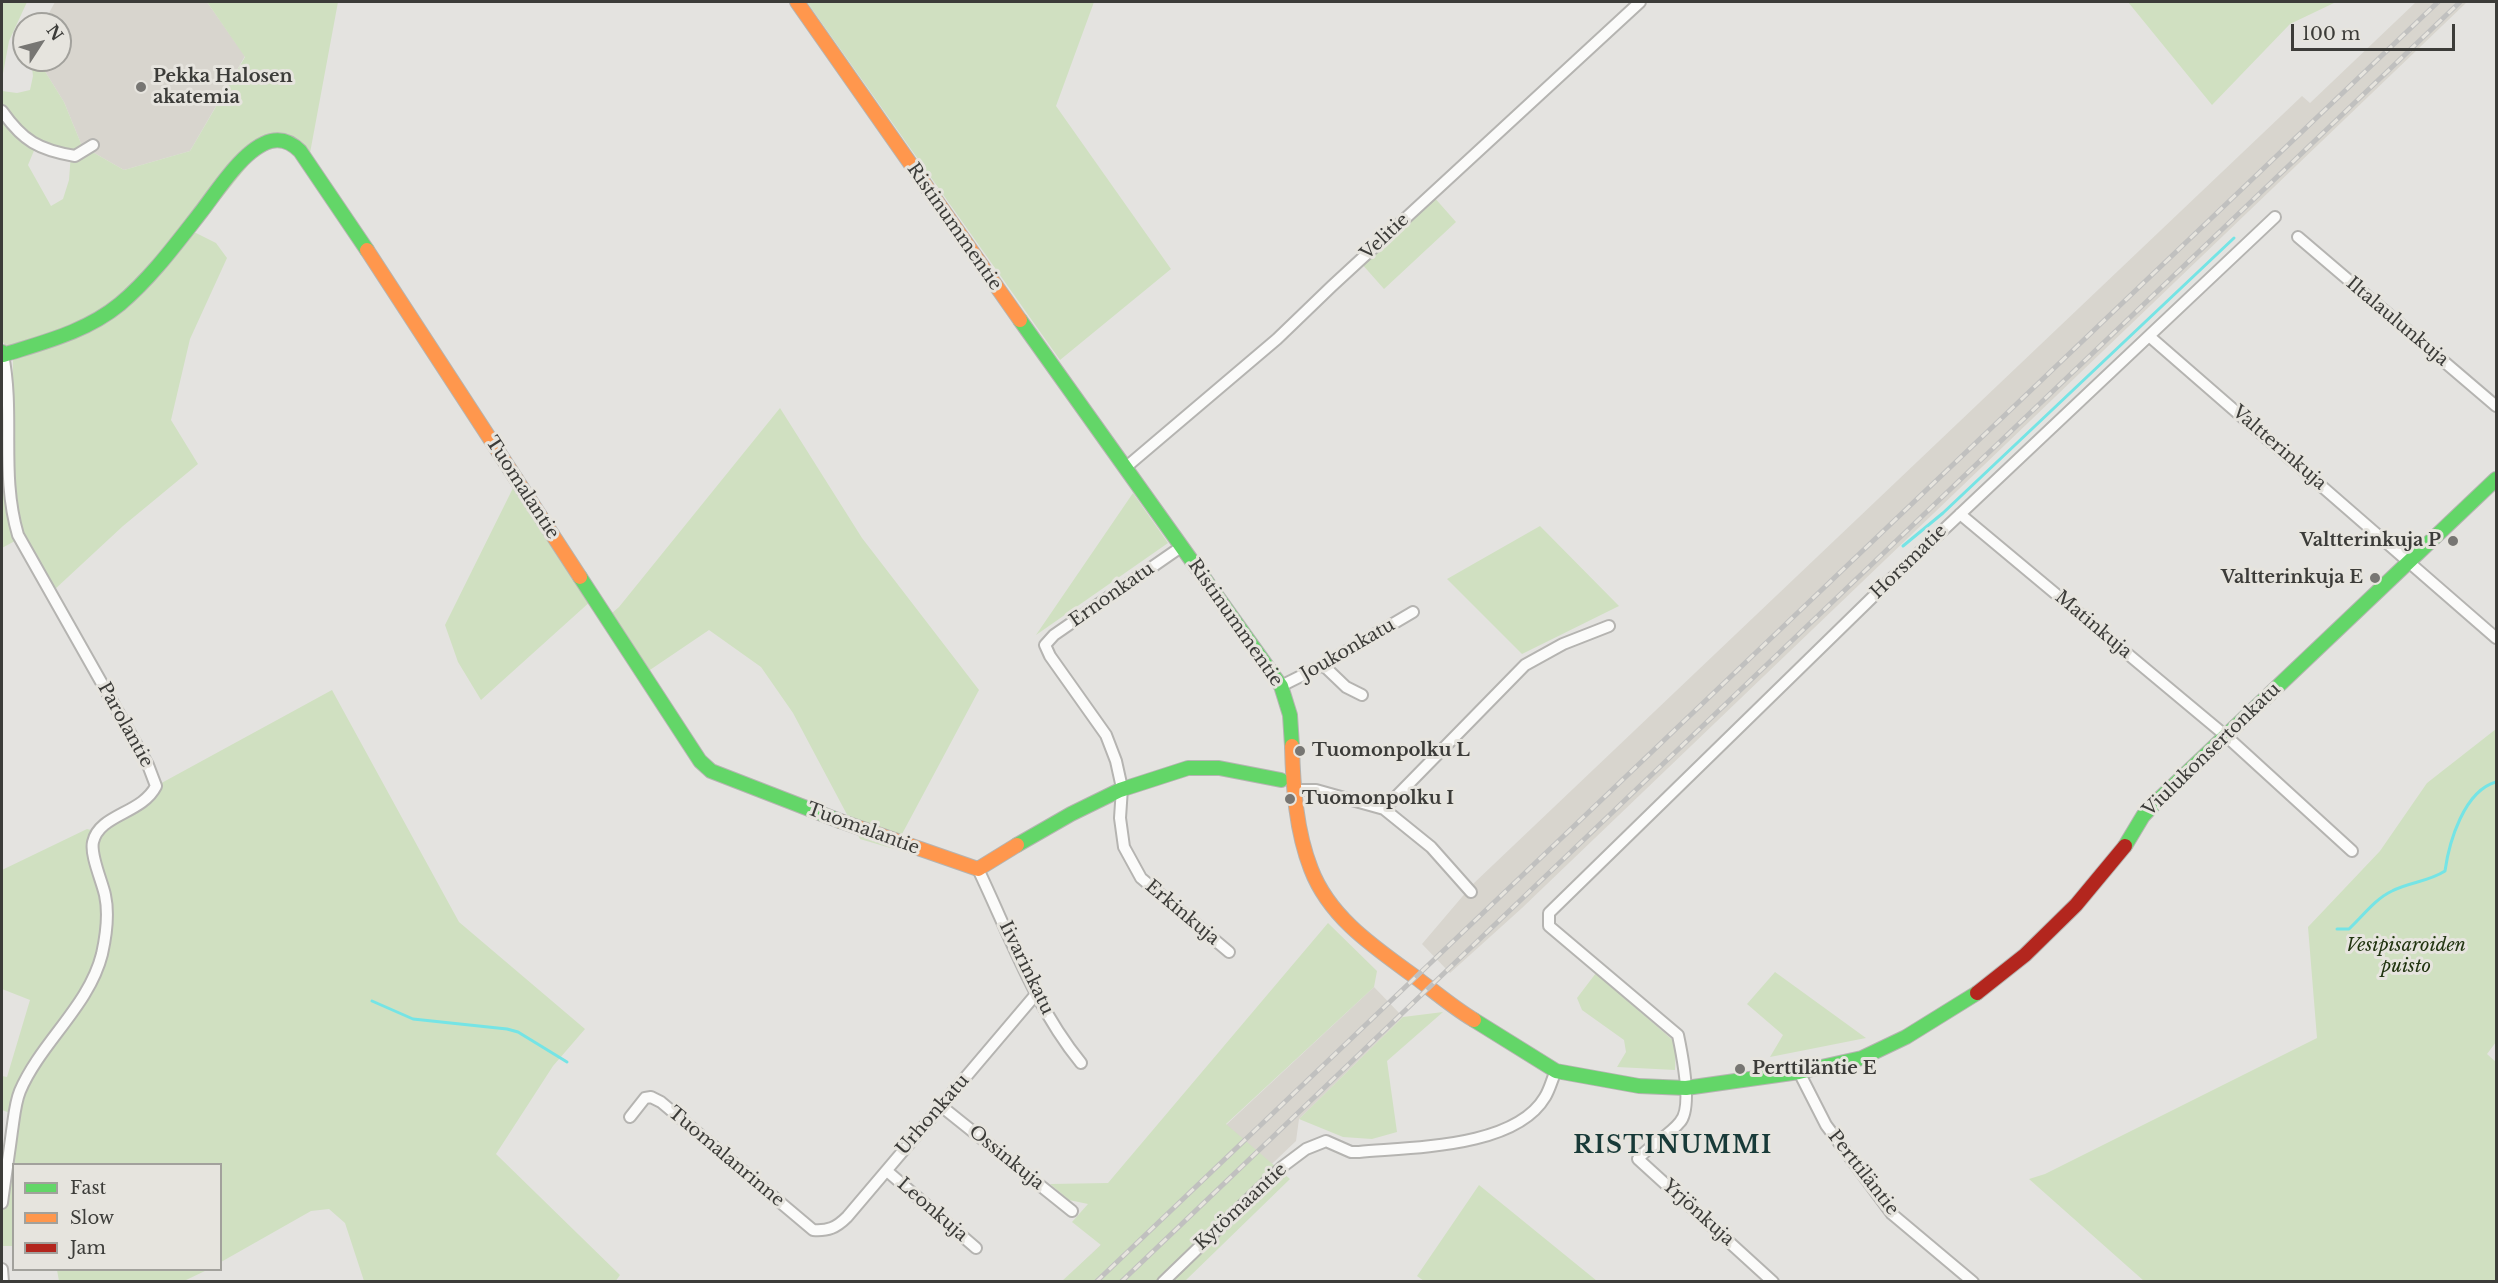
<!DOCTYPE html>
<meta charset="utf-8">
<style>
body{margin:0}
#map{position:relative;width:2498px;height:1283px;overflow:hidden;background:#e4e3e0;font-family:"Libre Baskerville",serif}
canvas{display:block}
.frame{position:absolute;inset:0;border:3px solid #3c3c39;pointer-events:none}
.legend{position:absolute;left:12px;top:1163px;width:210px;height:108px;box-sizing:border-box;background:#e6e4de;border:2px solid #a2a19c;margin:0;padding:8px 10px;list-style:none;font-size:18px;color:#3c3c39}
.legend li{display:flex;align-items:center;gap:12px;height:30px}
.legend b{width:30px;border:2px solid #a2a19c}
.north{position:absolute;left:12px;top:12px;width:60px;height:60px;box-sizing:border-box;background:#e6e4de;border:2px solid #a2a19c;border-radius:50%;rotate:54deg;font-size:16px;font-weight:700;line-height:24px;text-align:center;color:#3c3c39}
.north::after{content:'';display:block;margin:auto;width:21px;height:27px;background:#777673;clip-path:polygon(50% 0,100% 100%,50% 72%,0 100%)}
.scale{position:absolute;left:2291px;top:24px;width:164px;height:27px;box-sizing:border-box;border:3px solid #3c3c39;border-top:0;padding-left:8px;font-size:18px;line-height:21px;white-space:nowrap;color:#3c3c39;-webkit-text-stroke:4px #e6e4de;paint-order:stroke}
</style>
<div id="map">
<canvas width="2498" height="1283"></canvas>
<div class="frame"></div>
<ul class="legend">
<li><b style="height:8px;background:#63d668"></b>Fast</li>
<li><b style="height:8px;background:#ff974d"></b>Slow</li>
<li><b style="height:8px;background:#b3261e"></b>Jam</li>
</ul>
<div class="north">N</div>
<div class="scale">100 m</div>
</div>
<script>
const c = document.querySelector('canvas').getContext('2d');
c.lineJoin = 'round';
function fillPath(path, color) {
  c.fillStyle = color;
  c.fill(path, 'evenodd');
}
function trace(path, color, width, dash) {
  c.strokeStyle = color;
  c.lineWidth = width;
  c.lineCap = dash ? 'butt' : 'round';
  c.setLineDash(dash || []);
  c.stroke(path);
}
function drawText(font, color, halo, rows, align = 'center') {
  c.font = font + ' "Libre Baskerville",serif';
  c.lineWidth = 6;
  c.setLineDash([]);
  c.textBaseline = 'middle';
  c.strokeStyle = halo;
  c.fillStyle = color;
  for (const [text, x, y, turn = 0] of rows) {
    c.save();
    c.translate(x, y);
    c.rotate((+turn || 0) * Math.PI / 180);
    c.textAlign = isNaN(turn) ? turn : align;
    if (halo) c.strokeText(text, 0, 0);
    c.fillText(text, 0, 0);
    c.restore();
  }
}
const built = new Path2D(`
 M 55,2 L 207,2 L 245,56 L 190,151 L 124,170 L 82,146 L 64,102 L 38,60 L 60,60 L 60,24 L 43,24 Z
 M 2416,2 L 2467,2 L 1522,908 L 1450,973 L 1422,944 L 1473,884 L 2302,96 L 2310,103 Z
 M 1374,987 L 1403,1017 L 1299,1119 L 1296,1141 L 1149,1281 L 1062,1282 L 1226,1125 Z`);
const green = new Path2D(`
 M 2,2 L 27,2 L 9,41 L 2,79 Z
 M 207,2 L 338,2 L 310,153 L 282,146 L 258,153 L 194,232 L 216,243 L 227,258 L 190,339 L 171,420 L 198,464 L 123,526 L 54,590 L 24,536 L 2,548 L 2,475 L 11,474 L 13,359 L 2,340 L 2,91 L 17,93 L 30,90 L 33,76 L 31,60 L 38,60 L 64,102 L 82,146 L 124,170 L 190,151 L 245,57 ZM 38,141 L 71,153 L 69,180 L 63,199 L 51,206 L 28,165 Z
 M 807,2 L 1094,2 L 1056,106 L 1171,269 L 1060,360 Z
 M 2128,2 L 2336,2 L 2290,24 L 2212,105 Z
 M 1433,196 L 1456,222 L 1384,289 L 1361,263 Z
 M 780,408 L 862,538 L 979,690 L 894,849 L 860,839 L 793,713 L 761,667 L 709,630 L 641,676 L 605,619 L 619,607 Z
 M 516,482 L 592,600 L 481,700 L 458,662 L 445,625 Z
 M 1133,493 L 1168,543 L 1036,635 Z
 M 1540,526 L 1619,606 L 1522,654 L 1447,579 Z
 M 332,690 L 459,922 L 585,1029 L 553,1066 L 496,1154 L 620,1275 L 615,1282 L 364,1281 L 345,1223 L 329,1209 L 311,1211 L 221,1262 L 220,1164 L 14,1164 L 13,1246 L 2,1246 L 2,1163 L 10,1113 L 2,1110 L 2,1076 L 7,1077 L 30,1000 L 2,989 L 2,870 L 87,829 L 99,832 L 156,786 Z
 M 2496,729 L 2496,1042 L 2487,1054 L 2496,1062 L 2496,1281 L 2144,1281 L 2029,1179 L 2045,1174 L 2317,1038 L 2308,927 L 2380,851 L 2427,783 Z
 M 1328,923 L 1377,971 L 1374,987 L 1226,1124 L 1290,1179 L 1185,1281 L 1062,1281 L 1101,1245 L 1072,1222 L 1088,1204 L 1069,1200 L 1050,1184 L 1108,1183 Z
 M 1775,972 L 1866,1038 L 1770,1057 L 1783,1035 L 1747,1004 Z
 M 1596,973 L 1676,1043 L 1675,1070 L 1617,1067 L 1626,1052 L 1624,1040 L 1582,1010 L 1577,998 Z
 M 1443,1012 L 1387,1061 L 1397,1132 L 1372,1139 L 1343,1137 L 1299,1119 L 1403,1017 Z
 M 1479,1185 L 1597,1281 L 1424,1281 L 1417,1276 Z
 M 57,1270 L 207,1270 L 184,1281 L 59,1281 Z`);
const stream = new Path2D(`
 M 1903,546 L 1943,513 L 2234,238
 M 2337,929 L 2349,929 C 2363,916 2375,899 2392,891 C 2409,882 2428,882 2445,871 C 2449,842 2464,791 2496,782
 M 372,1001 L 413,1019 L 507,1029 L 518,1032 L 567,1062`);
const street = new Path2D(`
 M 2,111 C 23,141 39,150 75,156 L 93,145
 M 2298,237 L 2496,406
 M 2149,336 L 2496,638
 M 1125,468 L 1277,339 L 1332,286 L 1640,2
 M 1960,514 L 2226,736 L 2352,851
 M 1181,547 L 1054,635 L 1045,645 L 1050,656 L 1106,735 L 1116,761 L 1122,788 L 1120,818 L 1124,847 L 1141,878 L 1229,952
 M 1323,665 L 1346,687 L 1362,695
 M 1281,686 L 1323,665 L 1413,612
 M 1295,790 L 1316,790 L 1384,809 L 1431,847 L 1471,892
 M 1384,809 L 1525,665 L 1563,644 L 1609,626
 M 978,869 C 1009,934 1035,1007 1081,1063
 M 1799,1072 L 1826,1125 L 1892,1214 L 1973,1282
 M 941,1106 L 1072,1211
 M 630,1117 L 645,1098 L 651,1097 L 661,1102 L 813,1230 C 828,1231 836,1228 847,1217 L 1037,993
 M 887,1171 L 976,1248
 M 2,1203 C 5,1179 9,1155 12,1131 C 14,1118 15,1103 20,1091 C 41,1042 89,1006 102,954 C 106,936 109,913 105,895 C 102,881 90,855 93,842 C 99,814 142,814 156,786 L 148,765 L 18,535 C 0,474 15,415 3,355
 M 2,1269 L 3,1282
 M 1163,1282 L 1282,1167 L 1306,1149 L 1326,1141 L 1351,1152 L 1359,1152 C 1412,1147 1515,1148 1545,1097 C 1550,1089 1552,1079 1556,1071
 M 1773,1282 L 1638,1159 C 1651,1144 1669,1136 1680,1122 C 1693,1108 1682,1054 1678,1035 L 1549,926 L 1549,913 L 1885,585 L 2275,217`);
const fast = new Path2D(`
 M 1020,320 L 1281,686 L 1290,715 L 1292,746
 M 2,352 L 3,355 C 44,342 86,332 120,304 C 151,278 176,244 201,212 C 218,190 244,148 271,141 C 283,138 292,143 300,151 L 367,250
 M 580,577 L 700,761 L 711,771 L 840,821
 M 1017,845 L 1071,814 L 1120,790 L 1188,768 L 1219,768 L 1281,780
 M 2125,846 L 2143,816 L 2157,801 L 2496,479
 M 1474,1020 L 1556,1071 L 1639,1086 L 1686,1088 L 1799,1072 L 1862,1058 L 1906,1037 L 1977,993`);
const slow = new Path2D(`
 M 797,2 L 1020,320
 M 367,250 L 580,577
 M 1292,746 C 1293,786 1296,831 1311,869 C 1330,919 1377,949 1418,979 C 1436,993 1454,1008 1474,1020
 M 840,821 L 978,869 L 1017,845`);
const jam = new Path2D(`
 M 1977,993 L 2025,955 L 2076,905 L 2125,846`);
const rail = new Path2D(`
 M 1096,1282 L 2438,2
 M 1121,1282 L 2460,2`);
const markers = [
 [141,87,6,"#777673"],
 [2453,541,6,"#777673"],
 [2375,578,6,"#777673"],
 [1300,751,6,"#777673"],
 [1290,799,6,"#777673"],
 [1740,1069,6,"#777673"]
];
const poiNames = [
 ["Pekka Halosen",153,77],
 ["akatemia",153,98],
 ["Valtterinkuja P",2441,541,"right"],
 ["Valtterinkuja E",2363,578,"right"],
 ["Tuomonpolku L",1312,751],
 ["Tuomonpolku I",1302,799],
 ["Perttiläntie E",1752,1069]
];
const streetNames = [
 ["Ristinummentie",954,227,55],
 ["Velitie",1385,237,-43],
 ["Iltalaulunkuja",2397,322,40],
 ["Valtterinkuja",2279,448,41],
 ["Tuomalantie",522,488,57],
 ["Horsmatie",1909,562,-44],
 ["Ernonkatu",1112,595,-35],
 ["Ristinummentie",1235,623,55],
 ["Matinkuja",2093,625,40],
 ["Joukonkatu",1348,650,-30],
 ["Parolantie",125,725,61],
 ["Viulukonsertonkatu",2212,750,-44],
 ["Tuomalantie",863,829,20],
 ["Erkinkuja",1182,913,40],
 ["Iivarinkatu",1026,968,64],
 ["Urhonkatu",933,1115,-49],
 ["Tuomalanrinne",726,1157,40],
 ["Ossinkuja",1006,1158,39],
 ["Perttiläntie",1863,1173,52],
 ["Kytömaantie",1241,1207,-43],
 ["Leonkuja",932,1210,41],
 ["Yrjönkuja",1698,1213,42]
];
const parkNames = [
 ["Vesipisaroiden",2406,946],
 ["puisto",2406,967]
];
const districtNames = [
 ["RISTINUMMI",1673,1146]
];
fillPath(built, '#d8d5ce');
fillPath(green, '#d0e0c1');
trace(stream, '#75e4e5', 3);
trace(street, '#b5b4b1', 14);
trace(fast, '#b5b4b1', 16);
trace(slow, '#b5b4b1', 16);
trace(jam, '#b5b4b1', 16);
trace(street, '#fbfbfa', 10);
trace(fast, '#63d668', 14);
trace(slow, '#ff974d', 14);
trace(jam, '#b3261e', 14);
trace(rail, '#c0c0bf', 5);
trace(rail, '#e6e4de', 3, [9]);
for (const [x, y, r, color] of markers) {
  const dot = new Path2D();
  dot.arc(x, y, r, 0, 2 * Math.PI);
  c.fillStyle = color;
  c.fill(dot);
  trace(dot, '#e6e4de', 2);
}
drawText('bold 18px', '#3c3c39', '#e6e4de', poiNames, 'left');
drawText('18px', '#3c3c39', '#e6e4de', streetNames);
drawText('italic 18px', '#213410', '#e6e4de', parkNames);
c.letterSpacing = '1.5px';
drawText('bold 24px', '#183a38', '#e6e4de', districtNames);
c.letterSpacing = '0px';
</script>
